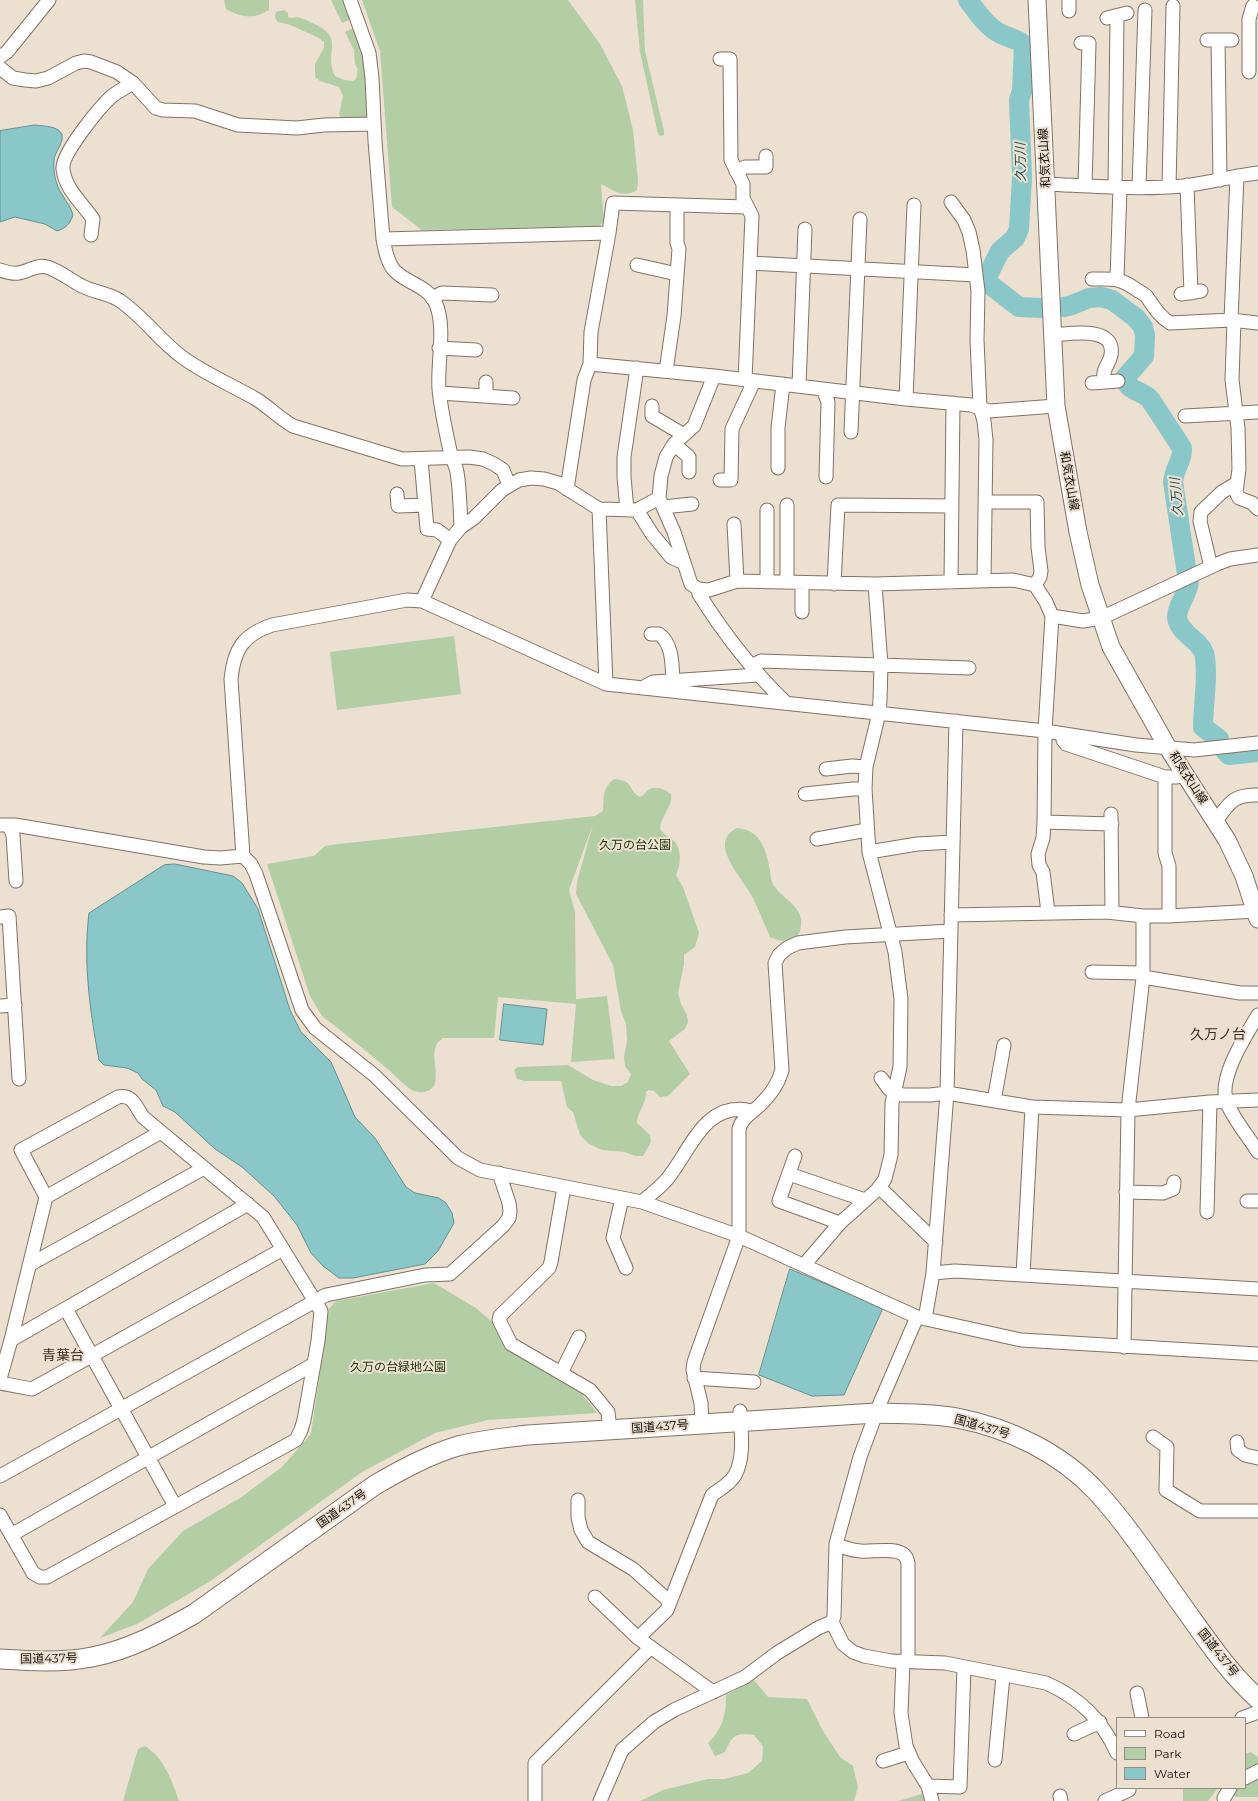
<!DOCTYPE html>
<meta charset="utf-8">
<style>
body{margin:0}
#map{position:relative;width:1258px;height:1801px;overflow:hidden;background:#ece0d1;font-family:Montserrat,sans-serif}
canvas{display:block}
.legend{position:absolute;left:1116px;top:1717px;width:130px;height:72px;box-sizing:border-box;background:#ece0d1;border:1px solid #958c81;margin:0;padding:5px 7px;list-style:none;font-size:12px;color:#120e09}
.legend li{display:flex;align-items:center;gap:8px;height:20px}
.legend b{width:20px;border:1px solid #958c81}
</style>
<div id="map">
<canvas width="1258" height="1801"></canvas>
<ul class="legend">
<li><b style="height:5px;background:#fff"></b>Road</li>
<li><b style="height:11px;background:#b3cda5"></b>Park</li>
<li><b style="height:11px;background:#89c7c9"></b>Water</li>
</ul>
</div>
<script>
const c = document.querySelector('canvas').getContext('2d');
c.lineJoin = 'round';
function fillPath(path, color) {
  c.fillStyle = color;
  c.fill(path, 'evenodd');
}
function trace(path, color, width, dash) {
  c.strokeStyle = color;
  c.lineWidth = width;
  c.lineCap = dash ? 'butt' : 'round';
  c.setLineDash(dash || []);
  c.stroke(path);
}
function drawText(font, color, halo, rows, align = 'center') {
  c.font = font + ' Montserrat,"Noto Sans JP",sans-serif';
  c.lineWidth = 4;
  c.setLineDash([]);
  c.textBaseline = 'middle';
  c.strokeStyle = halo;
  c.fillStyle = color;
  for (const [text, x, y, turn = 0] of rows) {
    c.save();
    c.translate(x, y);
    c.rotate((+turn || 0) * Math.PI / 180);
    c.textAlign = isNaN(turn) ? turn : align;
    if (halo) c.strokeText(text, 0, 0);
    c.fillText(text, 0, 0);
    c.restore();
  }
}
const green = new Path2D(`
 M 224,0 L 269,0 L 269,10 C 254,20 240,17 226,9 Z
 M 331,0 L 348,0 L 354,18 L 342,23 Z
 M 362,0 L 568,0 L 600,44 L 622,86 L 633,130 L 638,181 L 637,190 C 623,199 613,190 601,184 L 604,221 L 599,226 L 422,230 L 392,207 L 380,51 Z
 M 635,0 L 643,0 L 645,51 L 664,131 L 664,135 L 660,136 L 658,134 L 640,52 Z
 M 284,10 L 288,13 L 288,17 L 291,18 C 299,16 304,19 312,23 C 347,38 323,51 335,76 L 344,80 L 353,81 L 356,79 L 358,69 L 355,64 L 354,50 L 345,32 L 356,27 L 366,53 L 370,119 L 342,119 L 339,114 L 343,96 L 339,87 L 320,81 L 315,77 L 315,64 L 324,48 L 324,42 L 319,38 L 288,24 L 278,22 L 275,18 L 276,12 Z
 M 454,636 L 461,694 L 337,710 L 330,652 Z
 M 614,779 C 636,781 626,789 640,797 C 644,795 645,793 648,790 C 655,785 665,789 671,794 C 673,807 661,815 660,829 C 664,835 669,837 674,841 C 682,849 681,866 676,875 L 683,887 L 699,933 L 695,947 L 684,955 L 684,964 L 678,993 L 681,1004 L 687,1015 L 688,1022 L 685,1029 L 669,1041 L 690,1074 L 668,1096 L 660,1097 L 654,1091 L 649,1090 L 646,1092 C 646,1106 637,1111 637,1123 L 650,1135 L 651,1142 L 643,1156 L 635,1156 L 625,1152 L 602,1150 L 589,1144 L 580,1135 L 573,1112 L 567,1107 L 561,1081 L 525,1081 L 517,1079 L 514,1070 L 518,1067 L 568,1065 L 593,1080 L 611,1086 L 621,1086 L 628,1082 L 631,1074 L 625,1066 L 624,1058 L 627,1040 L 626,1024 L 621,1011 L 613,965 L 576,894 L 577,882 L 593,824 L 569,890 L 575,912 L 576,999 L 607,996 L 615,1059 L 571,1062 L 576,1004 L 498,997 L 494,1038 L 443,1038 C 427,1049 439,1067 435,1083 C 432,1093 419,1094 412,1090 C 402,1084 393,1073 384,1066 C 364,1049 343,1032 322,1016 L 310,996 L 267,864 L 314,856 L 325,846 L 330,845 L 595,816 L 603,811 C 604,796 602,789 614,779 Z
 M 737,828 C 758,829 766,847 769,866 C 771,873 770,881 775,887 C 784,900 804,907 801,926 C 800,931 800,933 796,937 C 788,943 779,941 770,937 C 764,924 759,910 753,898 C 744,879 706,843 737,828 Z
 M 434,1283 L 476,1308 L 492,1322 L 506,1349 L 582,1394 L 597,1413 L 488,1420 L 435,1433 L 362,1472 L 209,1582 L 137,1624 L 100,1638 L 133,1602 L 148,1569 L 183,1531 L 240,1498 L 282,1467 L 311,1434 L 329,1309 L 336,1301 Z
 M 754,1680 L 768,1697 L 807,1699 L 823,1731 L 840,1757 L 853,1766 L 858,1787 L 854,1801 L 640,1801 L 663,1790 L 708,1779 L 725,1779 L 748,1773 L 762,1761 L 763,1746 L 754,1735 C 735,1733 733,1735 725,1752 L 715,1756 L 708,1743 C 723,1728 726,1715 726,1695 Z
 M 145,1746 C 165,1759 171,1779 179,1801 L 123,1801 L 138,1749 Z
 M 1251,1752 L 1258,1757 L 1258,1797 L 1236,1797 L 1232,1794 L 1236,1788 L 1245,1788 L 1245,1785 L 1248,1783 L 1245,1771 L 1245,1754 Z
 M 1183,1788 L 1218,1788 L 1208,1801 L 1183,1801 Z
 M 922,1794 L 926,1801 L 898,1801 Z`);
const water = new Path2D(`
 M 35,125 C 43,126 60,126 62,135 C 64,144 54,152 54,161 C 53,173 56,186 63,196 C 67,203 71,207 73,215 C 70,224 66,228 57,231 L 45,224 L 15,217 L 0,222 L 0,131 Z
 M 175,864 L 233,876 L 242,883 L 258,909 L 290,1010 L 301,1032 L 331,1062 L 355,1117 L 375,1138 L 406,1187 L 415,1193 L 439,1198 L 446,1203 L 452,1213 L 454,1223 L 438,1251 L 425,1264 L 353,1278 L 339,1278 L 323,1266 L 311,1253 L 297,1225 L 274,1196 L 242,1167 L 215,1149 L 175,1112 L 163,1106 L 156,1090 L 142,1079 L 138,1073 L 127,1068 L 104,1065 L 99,1060 C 90,1011 83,963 89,913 L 164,865 Z
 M 504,1004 L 547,1009 L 543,1045 L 500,1040 Z
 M 790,1269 L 883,1308 L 844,1395 L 812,1396 L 759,1375 Z`);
const river = new Path2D(`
 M 968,0 C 977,12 987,27 1001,34 C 1009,38 1018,39 1024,45 L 1022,91 L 1019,100 L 1022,177 L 1019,229 L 1015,238 L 1000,251 L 988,275 L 988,283 L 1019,307 L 1040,308
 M 1064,307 L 1072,305 L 1089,298 L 1101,297 L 1112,300 L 1136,318 L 1143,327 L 1145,335 L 1144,356 L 1125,378 C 1126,390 1142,391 1150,399 L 1182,448 C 1183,460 1174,469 1173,482 L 1187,574
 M 1189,582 C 1188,594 1177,605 1177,617 C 1178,633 1199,639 1204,653 C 1209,671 1203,707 1203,727 L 1219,739
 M 1225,751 L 1229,755 L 1258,752`);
const minor = new Path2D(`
 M 350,0 L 369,53 L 372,78 L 375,141 L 383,239 C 385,249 387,262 394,270 C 405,283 428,285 436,304 C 446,328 437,363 439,389 C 441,411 446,433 451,455 C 453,461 456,466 457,472 C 460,490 460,509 461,527
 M 1069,0 L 1069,11
 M 1107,18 L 1127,13
 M 1207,40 L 1232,40
 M 1218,40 L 1220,180
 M 1081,43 L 1089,43 L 1085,186
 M 0,57 L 7,52 L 49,0
 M 720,59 L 730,59 L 731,160 L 743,184 L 743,198 L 752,216 L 745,380
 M 0,68 L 13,78 L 25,80 L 36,81 L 48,78 L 76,63 L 84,61 L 91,62 L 117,72 L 133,83 L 156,108 L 163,110 L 195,111 L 238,125 L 297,128 L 324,125 L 374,124
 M 1249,72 L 1249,19 L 1253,6
 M 736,171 L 745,167 L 766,167 L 766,156
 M 1046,184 C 1091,186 1137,190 1183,186 C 1208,183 1233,176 1258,173
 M 1187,185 L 1191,293
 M 1115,187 L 1117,16
 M 1139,187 L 1145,10
 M 1169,187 L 1173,6
 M 951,202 L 964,220 L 969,232 L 973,250 L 978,291 L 977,340 L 980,407 L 984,421 L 986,440 L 984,581
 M 91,235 L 93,219 C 83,204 65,189 63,169 C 61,154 100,107 112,96 C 119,91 126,87 133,83
 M 383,239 L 609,233 L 613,203 L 746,207
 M 750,263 L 976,275
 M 637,265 L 677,274
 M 0,270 C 6,272 12,274 18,273 C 28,272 36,264 47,267 C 60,271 70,280 82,286 C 93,292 108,293 119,300 C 143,316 159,340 182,357 C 205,374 232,385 256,399 C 269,407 279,418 293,426 L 402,459 L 469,457 L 483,459 L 494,464 L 503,470 L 509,485
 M 1092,279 C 1113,279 1119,277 1137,290 C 1140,292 1145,294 1147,297 C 1154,307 1159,316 1170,323 L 1231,320 L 1258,323
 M 1117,279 L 1120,187
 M 1181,294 L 1201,291
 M 432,298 L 442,293 L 492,295
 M 1231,320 L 1237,176
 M 1234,320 L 1232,380 L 1238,428 L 1239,469 L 1236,492 L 1239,498 L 1252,503 L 1258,509
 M 1053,335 C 1069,334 1116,325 1111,355 C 1109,366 1102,367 1104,382
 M 439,348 L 476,350
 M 590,364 L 714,376
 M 666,371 L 674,316 L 679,249 L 677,243 L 677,205
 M 1092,383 L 1118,381
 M 799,386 L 805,229
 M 823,389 L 828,402 L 826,477
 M 440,393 L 513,398
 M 486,396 L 486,382
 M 906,399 L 914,205
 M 652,406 L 652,416 L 684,435
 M 1185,416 L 1258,412
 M 851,432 L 860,219
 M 674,444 L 689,457 L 689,472
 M 421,459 L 427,529 L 437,530 L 450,540
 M 778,468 L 778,428 L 783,384
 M 720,480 L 731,480 L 732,429 L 754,381
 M 567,489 L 584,380 L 590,364 L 591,332 L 609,233
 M 397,494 L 398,506 L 425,505
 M 985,502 L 1037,502 L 1038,547 L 1041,571 L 1040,577 L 1035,585
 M 787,505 L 787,582
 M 663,507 L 692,504
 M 599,509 L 606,684
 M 627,510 L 624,477 L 624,457 L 637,368
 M 637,510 L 652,534 L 671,557 L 684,563
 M 767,510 L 767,582
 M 734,524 L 737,581
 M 1211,567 L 1200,521 L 1201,512 L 1222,492 L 1237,483
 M 951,582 L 953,403
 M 834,584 L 838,505 L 952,506
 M 698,589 L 699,594 C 724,634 752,670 786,703
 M 422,601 L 450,540 L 461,527 L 474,518 L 502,490 L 519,480 L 531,478 L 544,479 L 558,483 L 599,509 L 637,510 L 659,498
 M 802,612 L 802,583
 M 1052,616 L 1083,621 L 1101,618 L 1217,564 L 1230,559 L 1258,555
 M 651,634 L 659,634 C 673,644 672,665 673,681
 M 751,666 L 761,661 L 969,668
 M 644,687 L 653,682 L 758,675
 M 1063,734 L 1063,740 L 1066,744 L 1165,777 L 1177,777 L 1185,774
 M 1258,743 L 1194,750 L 1136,745 L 1045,731 L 606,684 L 422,601 L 407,600 L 272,625 C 243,635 234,649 231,679 L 243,856 L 251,864 L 256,874 L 302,1010 L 315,1028 L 374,1075 L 458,1158 L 480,1170 L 642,1202 L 739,1236 L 917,1317 L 1021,1340 L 1258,1354
 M 826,769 L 852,766 L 866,767
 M 1165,777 L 1165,853 L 1169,866 L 1169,916
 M 805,794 L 853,789 L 865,789
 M 1111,814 L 1112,912
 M 1216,821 C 1229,803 1234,794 1258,795
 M 1044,822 L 1112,824
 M 0,825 L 15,825 L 204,857 L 220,858 L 243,856
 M 9,825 L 13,835 L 16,881
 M 817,839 L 867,830
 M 869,852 L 917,844 L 953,842
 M 1048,912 L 1043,872 L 1039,865 L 1038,854 L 1043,838 L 1044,822 L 1045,731 L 1052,616 L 1046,602 L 1035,585 L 1013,580 L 875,584 L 737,581 L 709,590 L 698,589 L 691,584 L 674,532 L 659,498 L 661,476 L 666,457 L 674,444 L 694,426 L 714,376 L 906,399 L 971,405 L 989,411 L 1056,406
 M 951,915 L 1107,912 L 1143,916 L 1169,916 L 1256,911
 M 0,917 L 9,916 L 19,1079
 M 1092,972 L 1143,973
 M 1143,977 L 1240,993 L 1258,993
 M 0,1006 L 15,1005
 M 1258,1015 C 1246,1035 1217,1079 1227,1103 C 1234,1120 1248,1136 1258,1152
 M 881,1078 L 889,1089 L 902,1095 L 930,1095 L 947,1093 L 1032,1107 L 1128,1110 L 1210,1102 L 1258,1100
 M 994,1101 L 1004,1045
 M 795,1156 L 779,1201 L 840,1223
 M 789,1174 L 865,1200
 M 564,1187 L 551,1262 L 549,1268 L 500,1316 L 499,1320 L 511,1344 L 590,1390 L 608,1412 L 610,1430
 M 879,1187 L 936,1242
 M 1126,1192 L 1163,1193 L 1173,1189 L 1174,1182
 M 46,1197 L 161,1132
 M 622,1198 L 613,1238 L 626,1268
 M 1247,1201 L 1258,1201
 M 642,1202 C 652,1193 664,1185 671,1174 C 692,1146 707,1100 752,1111
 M 1207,1212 L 1210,1102
 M 29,1265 L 204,1168
 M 804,1265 L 840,1223 L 878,1189 L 885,1179 L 891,1155 L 892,1103 L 900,1067 L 901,999 L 895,952 L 869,852 L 865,789 L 866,767 L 879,713 L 880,700 L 881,665 L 875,584
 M 933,1273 L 955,1271 L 1258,1289
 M 1023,1275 L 1032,1107
 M 66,1309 L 175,1506
 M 917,1317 L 880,1403 L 860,1457 L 836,1544 L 834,1616 L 832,1622 L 843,1644 L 853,1652 L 864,1656 L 891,1661 L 945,1663 L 1046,1683 C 1080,1698 1102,1720 1117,1753
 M 925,1319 L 933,1273 L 947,1093 L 956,721
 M 11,1340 L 248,1204
 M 1124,1347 L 1128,1110 L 1143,977 L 1143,916
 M 561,1373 L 579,1337
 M 694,1378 L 754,1382
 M 0,1379 L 11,1340 L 46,1197 L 21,1150 L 118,1097 C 133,1094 136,1107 143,1117 L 263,1217 L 321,1311 L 318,1341 L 304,1420 L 301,1430 L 296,1440 L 47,1577 L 40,1577 L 33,1573 L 0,1515
 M 0,1383 L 32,1389 L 283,1249
 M 702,1424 L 701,1403 L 693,1370 L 694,1362 L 739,1236 L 739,1129 C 742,1118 750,1114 759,1106 C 770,1095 778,1085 782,1070 L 775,963 L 779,955 L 787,948 L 798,943 L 845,937 L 951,931
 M 1153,1437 L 1167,1447 L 1166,1490 L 1200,1511 L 1258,1511
 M 1237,1442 L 1238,1450 L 1245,1455 L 1258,1458
 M 0,1476 L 326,1295 L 425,1275 L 450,1274 L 503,1226 L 509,1218 L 510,1211 L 509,1203 L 499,1173
 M 578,1500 L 578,1517 L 581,1530 L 588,1542 L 633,1569 L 670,1602
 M 11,1535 L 314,1364
 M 836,1544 C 844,1548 851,1550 860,1551 C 871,1552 892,1548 901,1553 C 906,1555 907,1559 908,1563 L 908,1662
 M 595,1597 L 638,1638
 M 903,1662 L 901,1713 L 906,1746 L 913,1762 L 928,1786 L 932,1801
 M 713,1692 L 638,1638 L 667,1610 L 712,1495 C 720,1489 730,1484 735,1475 C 745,1457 741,1430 740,1411
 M 1137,1693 L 1142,1718
 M 1242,1718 L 1258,1712
 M 1074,1734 L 1100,1722
 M 995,1760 L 1003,1676
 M 883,1761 L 908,1753
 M 1245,1778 L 1258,1771
 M 928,1786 L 960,1787 L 964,1667
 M 1060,1796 L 1061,1801
 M 1224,1798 L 1230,1788
 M 535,1801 L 535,1763 L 651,1647
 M 600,1801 L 622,1750 L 654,1722 L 674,1710 L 745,1677 L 777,1653 L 818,1628 L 832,1622
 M 1105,1801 L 1129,1790`);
const major = new Path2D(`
 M 1037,0 L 1056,406 L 1078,532 L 1090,585 L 1111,647 L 1168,748 L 1227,840 L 1244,876 L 1258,919`);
const highway = new Path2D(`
 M 0,1659 C 30,1661 62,1663 92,1657 C 129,1650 162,1632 194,1614 L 375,1485 C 401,1470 428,1455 458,1446 C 481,1440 504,1438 528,1435 L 876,1413 C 903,1414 931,1413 957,1418 C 1009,1428 1061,1453 1097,1492 C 1129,1527 1156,1569 1184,1608 C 1207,1640 1228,1672 1258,1699`);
const streetNames = [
 ["和気衣山線",1045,158,-93],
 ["和気衣山線",1069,481,80],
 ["和気衣山線",1188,778,57],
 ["国道437号",660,1427,-4],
 ["国道437号",982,1427,16],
 ["国道437号",342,1509,-35],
 ["国道437号",1218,1653,52],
 ["国道437号",49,1659,-1]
];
const parkNames = [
 ["久万の台公園",635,845],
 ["久万の台緑地公園",398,1367]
];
const waterNames = [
 ["久万川",1021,162,-91],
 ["久万川",1177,497,-95]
];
const quarterNames = [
 ["久万ノ台",1218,1035],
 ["青葉台",63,1356]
];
fillPath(green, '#b3cda5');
fillPath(water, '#89c7c9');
trace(water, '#65908f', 1);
trace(river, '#89c7c9', 20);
trace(minor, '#7f7366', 15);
trace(major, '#7f7366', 19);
trace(highway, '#7f7366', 21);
trace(minor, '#fff', 13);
trace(major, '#fff', 17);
trace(highway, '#fff', 19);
drawText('12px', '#120e09', '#ece0d1', streetNames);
drawText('12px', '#1a3206', '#ece0d1', parkNames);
drawText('italic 13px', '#1d5356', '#ece0d1', waterNames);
drawText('14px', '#372e22', '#ece0d1', quarterNames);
</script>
